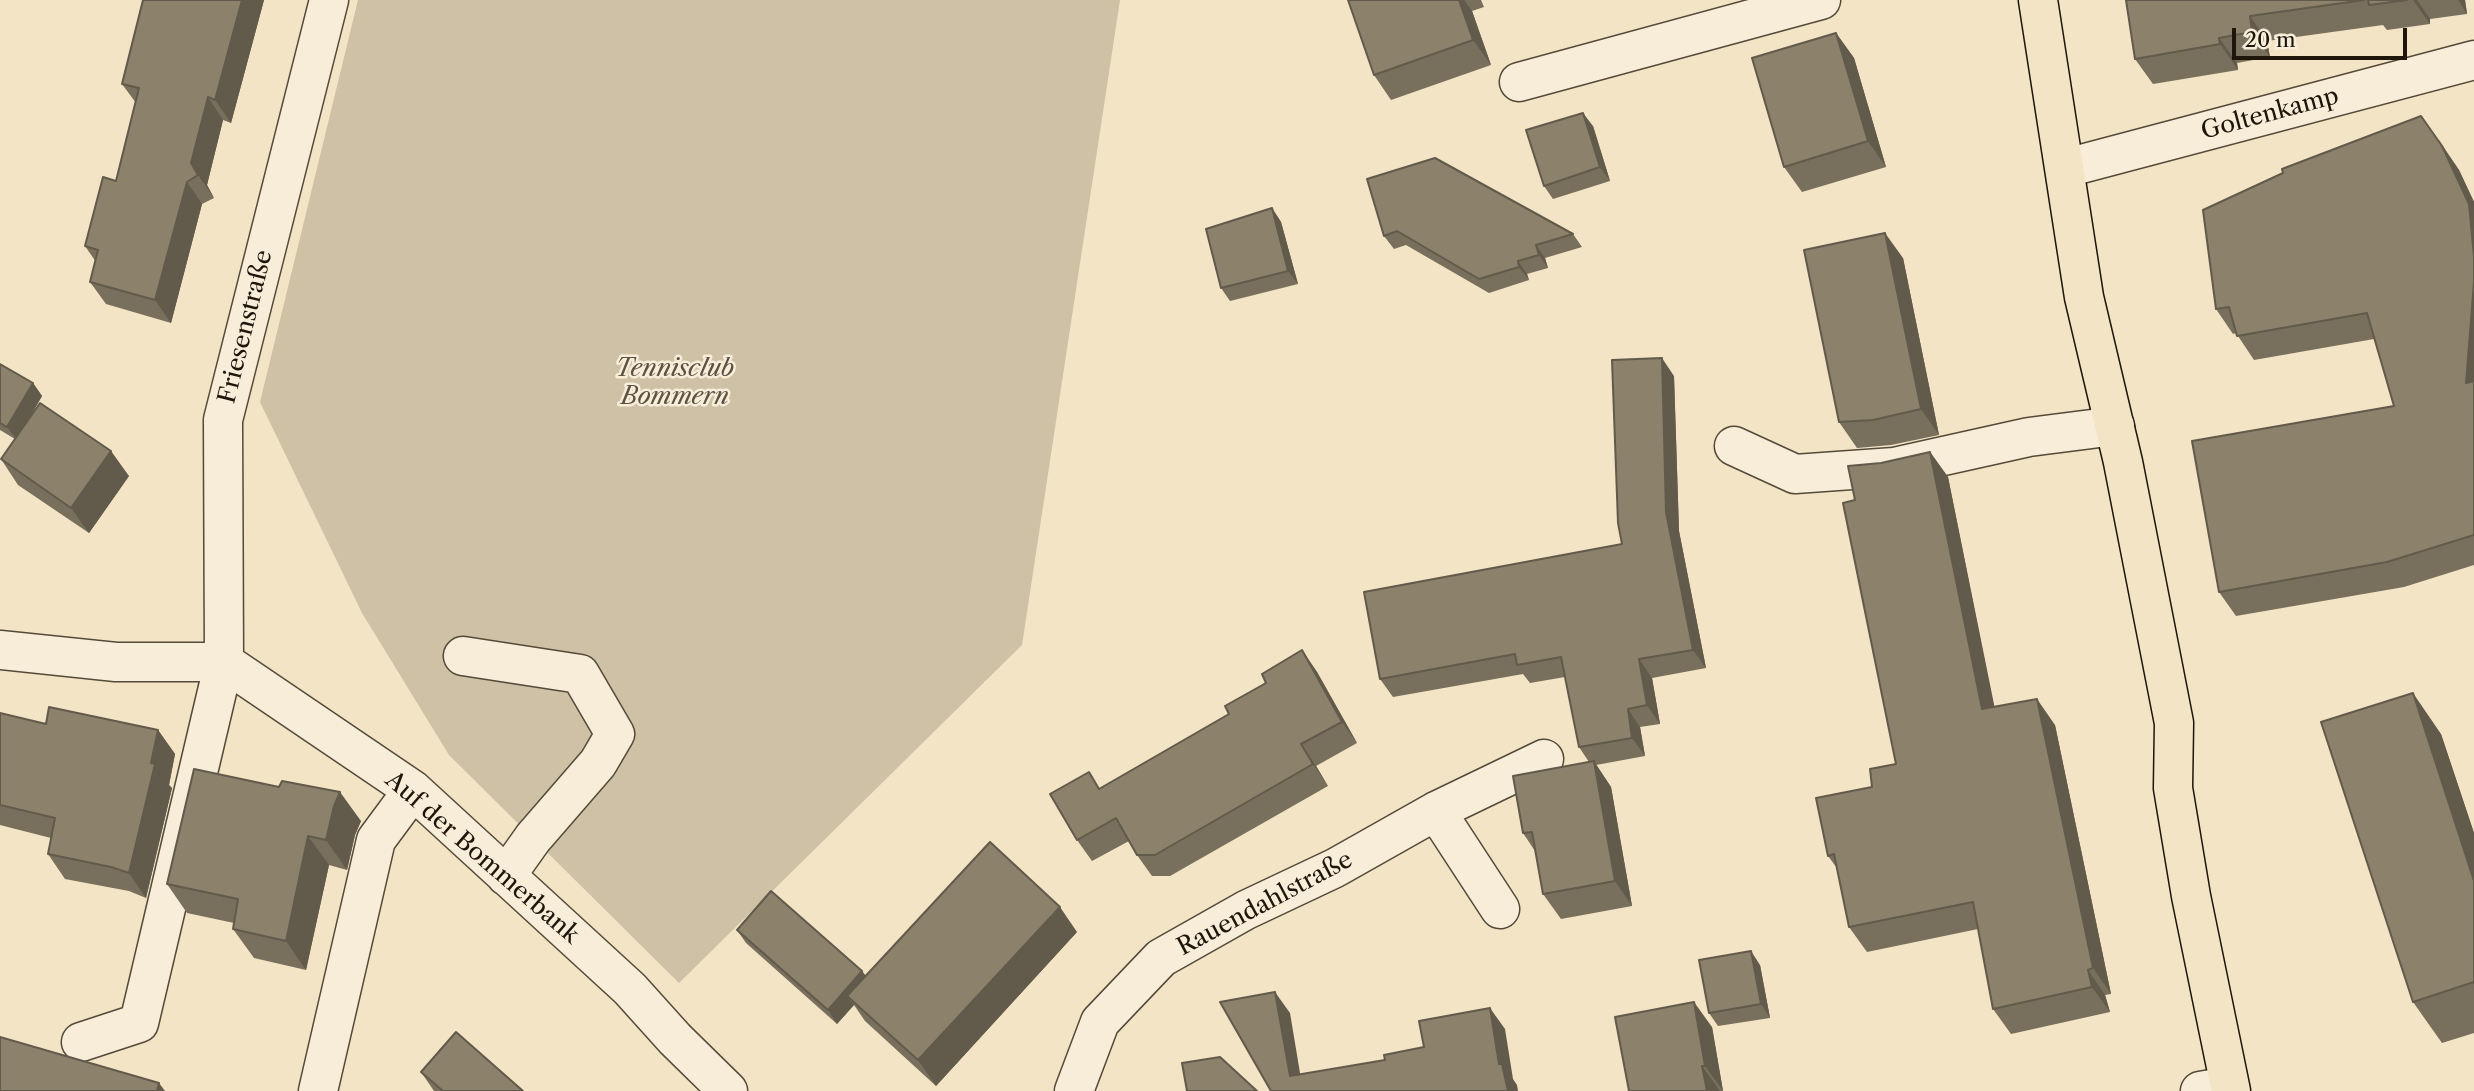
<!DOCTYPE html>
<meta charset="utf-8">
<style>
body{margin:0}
#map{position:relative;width:2474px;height:1091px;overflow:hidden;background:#f2e4c4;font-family:"Libre Caslon Text",serif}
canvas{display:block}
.scale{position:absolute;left:2232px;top:28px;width:175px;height:32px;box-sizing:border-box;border:4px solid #1e160b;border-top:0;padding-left:9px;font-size:21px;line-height:24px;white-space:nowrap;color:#1e160b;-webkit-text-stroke:5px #f7edd9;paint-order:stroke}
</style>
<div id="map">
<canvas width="2474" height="1091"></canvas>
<div class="scale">20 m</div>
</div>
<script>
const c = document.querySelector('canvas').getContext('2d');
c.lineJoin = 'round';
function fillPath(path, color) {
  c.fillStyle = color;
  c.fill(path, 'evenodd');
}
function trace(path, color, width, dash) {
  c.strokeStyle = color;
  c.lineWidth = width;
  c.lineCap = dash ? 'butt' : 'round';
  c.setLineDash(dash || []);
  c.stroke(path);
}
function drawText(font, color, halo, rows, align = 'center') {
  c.font = font + ' "Libre Caslon Text",serif';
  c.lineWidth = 5;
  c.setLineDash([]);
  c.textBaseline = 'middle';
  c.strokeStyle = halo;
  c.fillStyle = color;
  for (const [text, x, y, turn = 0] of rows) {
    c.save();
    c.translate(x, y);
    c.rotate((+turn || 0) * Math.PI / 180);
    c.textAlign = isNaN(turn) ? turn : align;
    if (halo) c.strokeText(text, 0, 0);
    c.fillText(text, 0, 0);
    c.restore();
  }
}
const green = new Path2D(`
 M 358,0 L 1120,0 L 1022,645 L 679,983 L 449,755 L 362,613 L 260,402 Z`);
const minor = new Path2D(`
 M 1519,82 L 1821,0
 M 2066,168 L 2474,60
 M 1734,446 L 1795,474 L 1894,467 L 2029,437 L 2115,426
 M 0,650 L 116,662 L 224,662 L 413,790 L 630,989 L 675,1039 L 728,1091
 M 463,656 L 580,674 L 615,734 L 598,763 L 533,838 L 506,876
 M 1436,811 L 1500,909
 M 81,1042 L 139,1023 L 224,662 L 223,420 L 329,0
 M 318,1091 L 376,840 L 413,790
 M 1074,1091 L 1100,1022 L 1161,958 L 1246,910 L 1335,868 L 1436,811 L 1544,759
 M 2200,1091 L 2229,1086`);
const major = new Path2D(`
 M 2038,0 L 2084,297 L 2123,462 L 2174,723 L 2173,788 L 2191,896 L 2231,1091`);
const wall = new Path2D(`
 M 264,0 L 231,123 L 223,120 L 207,185 L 214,198 L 202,204 L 171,323 L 106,304 L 90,282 L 96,262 L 85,246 L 116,181 L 136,103 L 122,84 Z
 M 1348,0 L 1481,0 L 1484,7 L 1472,11 L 1491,65 L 1391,100 L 1374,75 Z
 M 2126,0 L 2465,0 L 2467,14 L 2430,19 L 2430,24 L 2387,30 L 2383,25 L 2267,41 L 2270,57 L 2237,63 L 2238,70 L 2153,84 L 2135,59 Z
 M 1836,33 L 1854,58 L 1886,167 L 1802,192 L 1784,167 Z
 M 1593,126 L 1610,181 L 1553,199 L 1544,186 Z
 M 2439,140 L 2459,170 L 2474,202 L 2474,565 L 2404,587 L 2236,616 L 2219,592 L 2394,406 L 2374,339 L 2254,360 L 2236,333 L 2233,334 L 2216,309 Z
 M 1367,179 L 1573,234 L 1582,247 L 1545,258 L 1548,268 L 1527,274 L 1529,280 L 1489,293 L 1406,245 L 1394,249 L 1384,236 Z
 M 1272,208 L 1281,222 L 1298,284 L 1230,301 L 1221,288 Z
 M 1903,258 L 1939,435 L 1891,445 L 1857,448 L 1839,422 Z
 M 0,364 L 33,383 L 42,396 L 29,418 L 129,476 L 89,533 L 18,485 L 1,459 L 15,439 L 0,430 Z
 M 1674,376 L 1679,531 L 1706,668 L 1652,678 L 1660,724 L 1640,727 L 1645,756 L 1596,765 L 1611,787 L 1632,906 L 1561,919 L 1543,894 L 1535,851 L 1523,833 L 1589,762 L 1579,747 L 1565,677 L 1530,683 L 1523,674 L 1393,697 L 1380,679 L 1622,544 Z
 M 1930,452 L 1948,477 L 1994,707 L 2055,725 L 2111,994 L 2105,995 L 2110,1012 L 2011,1034 L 1993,1009 L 1978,929 L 1867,952 L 1849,927 L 1837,868 L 1828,856 L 1872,787 L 1896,764 L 1855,500 L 1881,463 Z
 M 1302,650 L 1317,672 L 1357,743 L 1316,766 L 1328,786 L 1170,876 L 1152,876 L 1137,855 L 1129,841 L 1092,861 L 1077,840 L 1101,788 L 1229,714 Z
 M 0,713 L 46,724 L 158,730 L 175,754 L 169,785 L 172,788 L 146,898 L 129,891 L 65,879 L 48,854 L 51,838 L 0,825 Z
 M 2441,734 L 2474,833 L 2474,1033 L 2442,1043 L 2413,1002 Z
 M 194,769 L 361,821 L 355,835 L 347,870 L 329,865 L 306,970 L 254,958 L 233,929 L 234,923 L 187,913 L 167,884 Z
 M 737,930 L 862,971 L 866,976 L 1077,932 L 936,1086 L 865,1021 L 854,1005 L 837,1024 L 746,943 Z
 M 1760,965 L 1770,1018 L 1718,1026 L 1709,1013 Z
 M 1712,1027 L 1723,1091 L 1629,1091 Z
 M 421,1072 L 523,1091 L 434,1091 Z`);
const shadedWall = new Path2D(`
 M 242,0 L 264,0 L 231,123 L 215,100 Z
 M 1459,0 L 1464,0 L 1472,11 L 1491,65 L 1473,40 Z
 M 2413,0 L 2417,0 L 2430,19 L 2430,24 Z
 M 2458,0 L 2465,0 L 2467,14 Z
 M 2250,16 L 2267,41 L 2270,57 L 2252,32 Z
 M 1836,33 L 1854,58 L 1886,167 L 1868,141 Z
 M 2219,38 L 2237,63 L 2238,70 L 2220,44 Z
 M 208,97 L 223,120 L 207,185 L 214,198 L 198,175 L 191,163 Z
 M 1583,113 L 1593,126 L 1610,181 L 1600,167 Z
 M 2421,116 L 2459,170 L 2474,202 L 2474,257 Z
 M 187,182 L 202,204 L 171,323 L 155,300 Z
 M 1272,208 L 1281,222 L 1298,284 L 1288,271 Z
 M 1885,233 L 1903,258 L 1939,435 L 1921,409 Z
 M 1536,245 L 1545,258 L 1548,268 L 1539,255 Z
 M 1518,261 L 1527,274 L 1529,280 L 1519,267 Z
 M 2474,282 L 2474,394 L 2466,383 Z
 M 1662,358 L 1674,376 L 1679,531 L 1706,668 L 1693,650 L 1666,512 Z
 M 33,383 L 42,396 L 17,440 L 7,427 Z
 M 111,451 L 129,476 L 89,533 L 71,508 Z
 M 1930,452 L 1948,477 L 2000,734 L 1982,709 Z
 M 1302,650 L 1317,672 L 1357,743 L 1342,722 Z
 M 1639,659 L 1652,678 L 1660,724 L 1647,705 Z
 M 2413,693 L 2441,734 L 2474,833 L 2474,881 Z
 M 2037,699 L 2055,725 L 2111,994 L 2093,968 Z
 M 1628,709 L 1640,727 L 1645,756 L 1632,738 Z
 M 158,730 L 175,754 L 169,785 L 172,788 L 146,898 L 129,873 Z
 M 1301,744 L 1316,766 L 1328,786 L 1313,764 Z
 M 1594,761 L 1611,787 L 1632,906 L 1615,881 Z
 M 340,792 L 361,821 L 355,835 L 347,870 L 326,840 L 334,806 Z
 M 308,836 L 329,865 L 306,970 L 286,941 Z
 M 1060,907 L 1077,932 L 936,1086 L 918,1060 Z
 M 1751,951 L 1760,965 L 1770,1018 L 1761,1004 Z
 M 2088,970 L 2105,995 L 2110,1012 L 2092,987 Z
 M 862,971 L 872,985 L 847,996 L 854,1005 L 837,1024 L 828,1010 Z
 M 1275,992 L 1290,1013 L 1303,1091 L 1290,1076 Z
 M 1694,1002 L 1712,1027 L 1723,1091 L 1705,1066 Z
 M 1490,1008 L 1505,1029 L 1513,1079 L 1517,1085 L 1518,1091 L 1508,1091 L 1499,1064 Z
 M 1702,1066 L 1720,1091 L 1707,1091 Z
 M 159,1083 L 165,1091 L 157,1091 Z`);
const building = new Path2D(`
 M 143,0 L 242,0 L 215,100 L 208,97 L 191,163 L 198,175 L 187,182 L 155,300 L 90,282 L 98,250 L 85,246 L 103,177 L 116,181 L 139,88 L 122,84 Z
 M 1348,0 L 1459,0 L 1473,40 L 1374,75 Z
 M 2126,0 L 2364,0 L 2250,16 L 2252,32 L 2219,38 L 2220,44 L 2135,59 Z
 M 2368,0 L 2407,0 L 2369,5 Z
 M 1836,33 L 1868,141 L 1784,167 L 1752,58 Z
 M 1583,113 L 1600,167 L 1544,186 L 1526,130 Z
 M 2421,116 L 2442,146 L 2469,204 L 2474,257 L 2474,282 L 2466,383 L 2474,381 L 2474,535 L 2387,562 L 2219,592 L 2192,441 L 2394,406 L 2367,313 L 2237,336 L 2229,307 L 2216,309 L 2203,210 L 2283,173 L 2282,169 Z
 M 1435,158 L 1573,234 L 1536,245 L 1539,255 L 1518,261 L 1519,267 L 1479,279 L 1397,231 L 1384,236 L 1367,179 Z
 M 1272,208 L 1288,271 L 1221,288 L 1206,229 Z
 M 1885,233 L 1921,409 L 1873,420 L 1839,422 L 1804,250 Z
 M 1662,358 L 1666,512 L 1693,650 L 1639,659 L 1647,705 L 1628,709 L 1632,738 L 1579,747 L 1561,657 L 1517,665 L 1515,654 L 1380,679 L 1364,592 L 1622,544 L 1618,523 L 1612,360 Z
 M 0,364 L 33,383 L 7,427 L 0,423 Z
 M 40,403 L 111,451 L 71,508 L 1,459 Z
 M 1930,452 L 1982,709 L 2037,699 L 2093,968 L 2088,970 L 2092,987 L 1993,1009 L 1973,902 L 1849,927 L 1834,854 L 1828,856 L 1816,798 L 1872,787 L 1870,769 L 1896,764 L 1843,503 L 1855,500 L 1848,466 L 1881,463 Z
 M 1302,650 L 1342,722 L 1301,744 L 1313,764 L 1155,855 L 1137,855 L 1116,818 L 1077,840 L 1050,794 L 1089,772 L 1099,789 L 1229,714 L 1225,706 L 1266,683 L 1262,674 Z
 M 2413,693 L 2474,881 L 2474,982 L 2413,1002 L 2321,722 Z
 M 49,707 L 158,730 L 151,763 L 155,764 L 129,873 L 111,867 L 48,854 L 55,818 L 0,805 L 0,713 L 46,724 Z
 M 1594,761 L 1615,881 L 1543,894 L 1532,832 L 1523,833 L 1513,776 Z
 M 194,769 L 279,787 L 282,781 L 340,792 L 334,806 L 326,840 L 308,836 L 286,941 L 233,929 L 238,899 L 167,884 Z
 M 990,842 L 1060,907 L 918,1060 L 847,996 Z
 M 771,891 L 862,971 L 828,1010 L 737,930 Z
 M 1751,951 L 1761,1004 L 1709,1013 L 1699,960 Z
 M 1275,992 L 1290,1076 L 1385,1060 L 1384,1055 L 1424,1047 L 1419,1021 L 1490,1008 L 1499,1064 L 1502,1064 L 1508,1091 L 1271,1091 L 1220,1002 Z
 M 1694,1002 L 1705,1066 L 1702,1066 L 1707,1091 L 1629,1091 L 1615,1017 Z
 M 456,1032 L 523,1091 L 443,1091 L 421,1072 Z
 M 0,1037 L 159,1083 L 157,1091 L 0,1091 Z
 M 1220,1057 L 1257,1091 L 1187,1091 L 1182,1063 Z`);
const streetNames = [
 ["Goltenkamp",2270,114,-15],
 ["Friesenstraße",246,327,-76],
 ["Auf der Bommerbank",482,858,41],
 ["Rauendahlstraße",1265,904,-28]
];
const parkNames = [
 ["Tennisclub",675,369],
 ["Bommern",675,397]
];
fillPath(green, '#cec1a5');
trace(minor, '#534a39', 41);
trace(major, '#1e160b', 41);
trace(minor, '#f7edd9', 38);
trace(major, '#f2e4c4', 38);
fillPath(wall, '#786f5c');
fillPath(shadedWall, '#625a4b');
fillPath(building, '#8c816b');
trace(building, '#625a4b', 2);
drawText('24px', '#1e160b', '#f7edd9', streetNames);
drawText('italic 24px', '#5c5241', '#f7edd9', parkNames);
</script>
